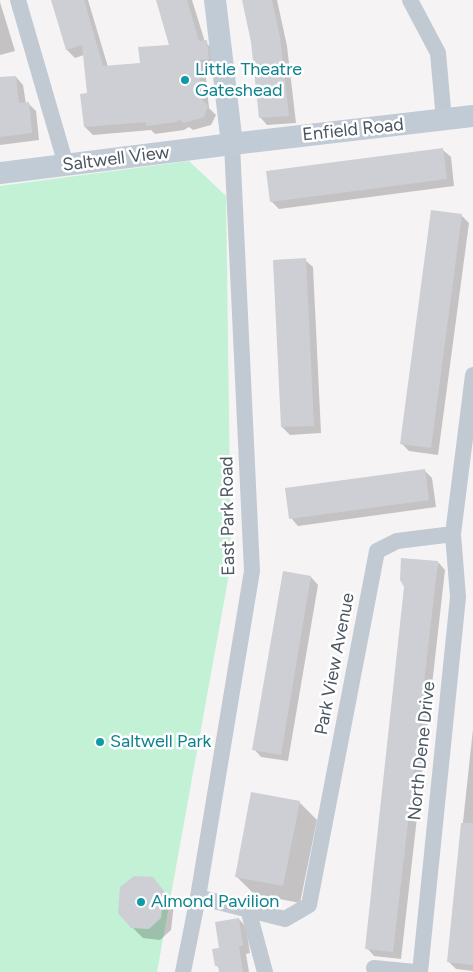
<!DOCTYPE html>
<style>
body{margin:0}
canvas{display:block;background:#f5f3f3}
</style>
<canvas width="473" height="972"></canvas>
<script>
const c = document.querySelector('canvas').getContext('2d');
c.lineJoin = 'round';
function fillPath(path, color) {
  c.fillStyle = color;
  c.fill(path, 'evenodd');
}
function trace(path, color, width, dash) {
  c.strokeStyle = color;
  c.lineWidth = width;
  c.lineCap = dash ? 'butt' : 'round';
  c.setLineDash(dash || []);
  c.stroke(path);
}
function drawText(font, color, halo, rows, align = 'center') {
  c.font = font + ' Figtree,sans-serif';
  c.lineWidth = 5;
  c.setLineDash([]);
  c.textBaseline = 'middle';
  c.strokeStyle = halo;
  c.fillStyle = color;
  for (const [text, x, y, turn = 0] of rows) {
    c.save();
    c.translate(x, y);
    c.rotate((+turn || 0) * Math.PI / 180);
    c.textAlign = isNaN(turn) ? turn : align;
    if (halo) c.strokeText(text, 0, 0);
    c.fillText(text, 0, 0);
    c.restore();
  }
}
const green = new Path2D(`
 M 189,161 L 226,196 L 231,563 L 157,972 L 0,972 L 0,186 Z`);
const shadow = new Path2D(`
 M 53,0 L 88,0 L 108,67 L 141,64 L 171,46 L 157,0 L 192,0 L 205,42 L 214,50 L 216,67 L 205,68 L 209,108 L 216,115 L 211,125 L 193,130 L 189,127 L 184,130 L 155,134 L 151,130 L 93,135 L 85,127 L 88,94 L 84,55 L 75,58 L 67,50 Z
 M 243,0 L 277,0 L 287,46 L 296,123 L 267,125 L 260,117 L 253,42 Z
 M 0,2 L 15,51 L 0,55 Z
 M 16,77 L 23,85 L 26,104 L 28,103 L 36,111 L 39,140 L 0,145 L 0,79 Z
 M 443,150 L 451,157 L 454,186 L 279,209 L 271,201 Z
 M 461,215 L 469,223 L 438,455 L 409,451 L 401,443 Z
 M 305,260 L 313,267 L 321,433 L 290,435 L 282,427 Z
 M 424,470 L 432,478 L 436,507 L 298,526 L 291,518 Z
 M 438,562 L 445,570 L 401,959 L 374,956 L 367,948 Z
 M 311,577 L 318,585 L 288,761 L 261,757 L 254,749 Z
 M 473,729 L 473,971 L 456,969 L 448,961 Z
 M 299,802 L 317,820 L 300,903 L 254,894 L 236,876 Z
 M 153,879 L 174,904 L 171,930 L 160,940 L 143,938 L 132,927 Z
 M 239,919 L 246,927 L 250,953 L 246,954 L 249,972 L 220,972 L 220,969 L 216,965 L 220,949 Z`);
const building = new Path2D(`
 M 51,0 L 84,0 L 103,66 L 140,63 L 138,47 L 169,45 L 156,0 L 187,0 L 199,41 L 207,40 L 209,59 L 198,60 L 201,98 L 208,106 L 204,117 L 184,123 L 180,120 L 176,122 L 146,126 L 146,122 L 84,127 L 80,94 L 87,93 L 82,45 L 66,50 Z
 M 242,0 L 272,0 L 280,37 L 289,116 L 259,118 L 251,42 Z
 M 16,76 L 19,103 L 29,102 L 32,133 L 0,137 L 0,77 Z
 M 443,148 L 447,179 L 270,202 L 266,171 Z
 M 431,210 L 462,214 L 431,448 L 400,444 Z
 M 306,258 L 314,426 L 281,427 L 273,260 Z
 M 425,469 L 429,500 L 289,519 L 285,488 Z
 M 401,558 L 438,561 L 393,952 L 365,949 L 404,587 L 400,580 Z
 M 283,571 L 311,576 L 281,755 L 252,750 Z
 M 251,792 L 300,801 L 283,886 L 235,877 Z
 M 461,823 L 473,823 L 473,965 L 447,962 Z
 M 134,876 L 153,877 L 164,891 L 161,918 L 149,929 L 131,928 L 118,913 L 120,887 Z
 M 239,918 L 243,946 L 239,946 L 243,972 L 219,972 L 218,965 L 215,966 L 212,949 L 219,948 L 215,922 Z`);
const street = new Path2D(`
 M 18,0 L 66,165
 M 410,0 L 438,53 L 444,120
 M 198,897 L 285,919 L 309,905 L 377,551 L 397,541 L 453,534 L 473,375
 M 248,909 L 265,972
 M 374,968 L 415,972
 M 183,972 L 198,897 L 252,571 L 232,144
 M 420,972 L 458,597 L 453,534`);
const secondary = new Path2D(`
 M 215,0 L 232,144
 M 0,173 L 232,144 L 473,116`);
const markers = [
 [185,80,5,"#0f9aa8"],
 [100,742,5,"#0f9aa8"],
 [141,902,5,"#0f9aa8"]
];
const cultureNames = [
 ["Little Theatre",195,70],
 ["Gateshead",195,91],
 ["Saltwell Park",110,742],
 ["Almond Pavilion",151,902]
];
const streetNames = [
 ["Enfield Road",353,130,-6],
 ["Saltwell View",116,159,-7],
 ["East Park Road",228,516,-91],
 ["Park View Avenue",335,664,-79],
 ["North Dene Drive",422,751,-84]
];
fillPath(green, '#c3f1d5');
fillPath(shadow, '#0003');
fillPath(building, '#cdcfd5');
trace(street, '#c1cad2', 16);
trace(secondary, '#c1cbd6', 22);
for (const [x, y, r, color] of markers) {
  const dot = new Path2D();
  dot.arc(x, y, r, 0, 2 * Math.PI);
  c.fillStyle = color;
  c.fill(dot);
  trace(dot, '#fff', 2);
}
drawText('18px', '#0d838f', '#fff', cultureNames, 'left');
drawText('18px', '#4a5661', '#fff', streetNames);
</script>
